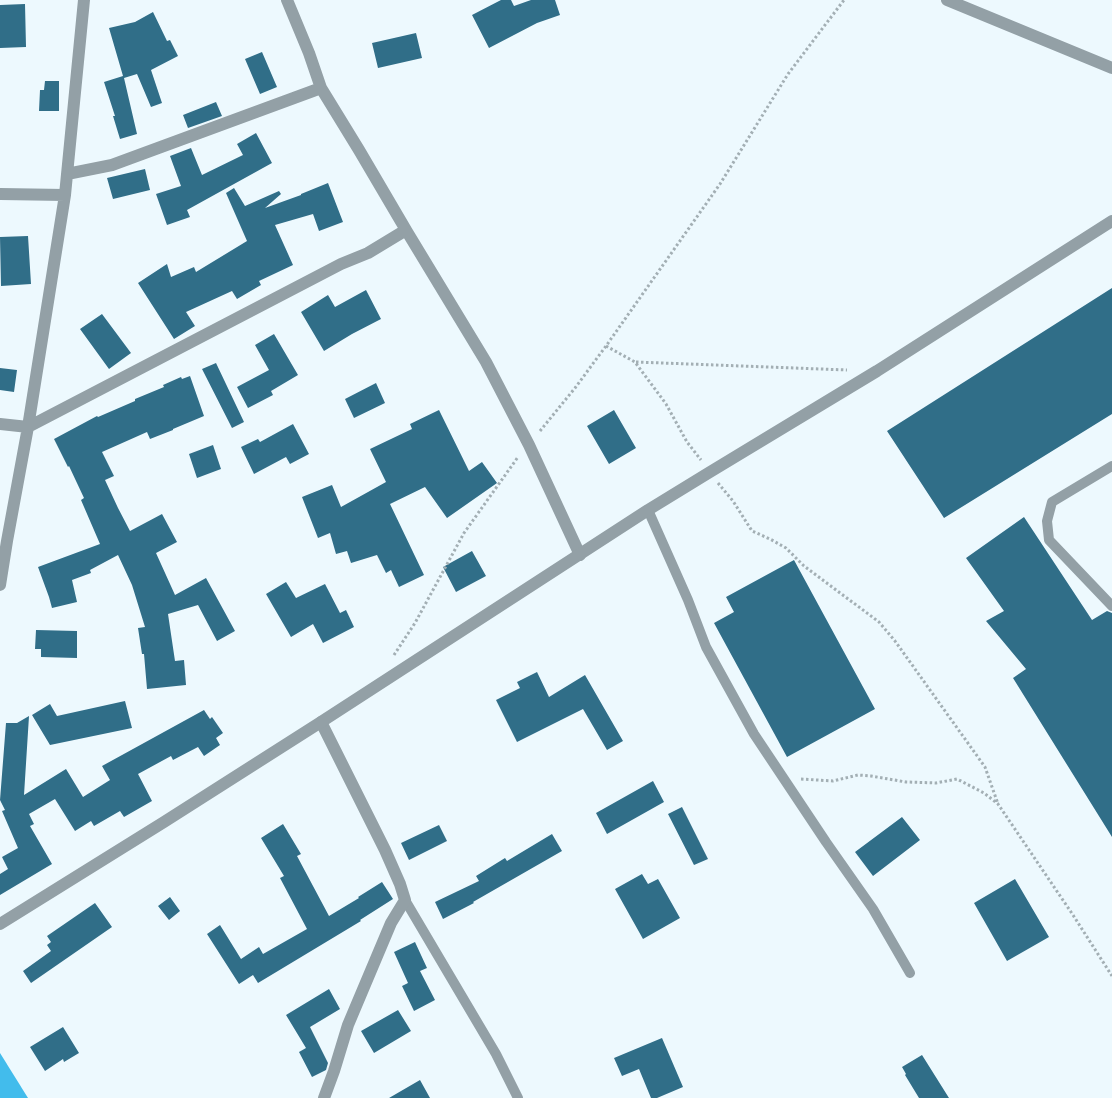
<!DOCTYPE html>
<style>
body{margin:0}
canvas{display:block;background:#edf9fe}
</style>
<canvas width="1112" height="1098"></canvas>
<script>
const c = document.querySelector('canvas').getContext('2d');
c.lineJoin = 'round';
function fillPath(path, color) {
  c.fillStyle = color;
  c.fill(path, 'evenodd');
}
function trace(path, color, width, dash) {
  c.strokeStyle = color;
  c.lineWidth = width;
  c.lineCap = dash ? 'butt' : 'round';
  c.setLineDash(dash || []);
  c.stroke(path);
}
const water = new Path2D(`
 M 0,1053 L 28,1098 L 0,1098 Z`);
const building = new Path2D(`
 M 501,0 L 511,0 L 514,6 L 531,0 L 555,0 L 560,15 L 537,23 L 489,48 L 472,15 Z
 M 25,4 L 26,47 L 0,48 L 0,5 Z
 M 153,12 L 167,41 L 170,40 L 178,56 L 151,70 L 162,103 L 151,107 L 137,74 L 124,78 L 137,134 L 120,139 L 113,116 L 115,116 L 104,82 L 123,76 L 109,28 L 135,22 Z
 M 416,33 L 422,58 L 378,68 L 372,43 Z
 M 262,52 L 277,87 L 260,94 L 245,59 Z
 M 45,81 L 59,81 L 59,111 L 39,111 L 40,90 L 44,90 Z
 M 216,102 L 222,116 L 188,128 L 183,115 Z
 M 256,133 L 272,163 L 187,210 L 190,217 L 167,225 L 156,194 L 181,186 L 170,156 L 191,148 L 202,175 L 243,155 L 237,144 Z
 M 145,169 L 150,190 L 113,199 L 107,178 Z
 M 328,183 L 343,222 L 319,231 L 313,214 L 275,225 L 293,265 L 259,281 L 261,285 L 237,299 L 232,291 L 186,312 L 195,326 L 174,339 L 138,283 L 167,264 L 171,277 L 194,267 L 196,272 L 247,241 L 226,193 L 234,188 L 245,206 L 279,191 L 281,194 L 265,208 L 301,195 L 301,194 Z
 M 28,236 L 31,284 L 1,286 L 0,237 Z
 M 1112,288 L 1112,414 L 944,518 L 887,431 Z
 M 366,290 L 381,319 L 352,334 L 324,351 L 301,312 L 328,295 L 335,307 Z
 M 102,314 L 131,353 L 109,369 L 80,329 Z
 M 274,334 L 298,375 L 271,391 L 273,395 L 248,408 L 237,387 L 269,370 L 255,345 Z
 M 216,363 L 244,422 L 232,428 L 202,369 Z
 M 0,368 L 17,370 L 14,392 L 0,390 Z
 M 190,376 L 204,416 L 173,429 L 173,430 L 150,439 L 147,432 L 102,452 L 114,476 L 105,480 L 118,508 L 130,531 L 162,514 L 177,542 L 156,553 L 175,595 L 206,578 L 235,631 L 217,641 L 198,605 L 168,614 L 175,661 L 184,660 L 186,685 L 147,689 L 144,654 L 142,654 L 138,628 L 145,627 L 132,585 L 118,555 L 90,570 L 91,573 L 72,580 L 77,602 L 52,608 L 49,597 L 38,567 L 100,544 L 81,500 L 84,498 L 69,466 L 68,467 L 54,439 L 97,416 L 98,417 L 135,401 L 135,399 L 164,387 L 163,385 L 181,377 L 182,379 Z
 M 376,383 L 385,403 L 354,418 L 345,399 Z
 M 439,410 L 469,471 L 482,462 L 497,483 L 447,518 L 425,487 L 390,504 L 424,575 L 399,587 L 391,570 L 386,573 L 377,555 L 351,563 L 347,551 L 336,554 L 330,533 L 318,538 L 302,497 L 332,485 L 341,507 L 386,482 L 370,449 L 412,429 L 410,424 Z
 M 614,410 L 636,448 L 609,464 L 587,426 Z
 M 293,424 L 309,454 L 290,464 L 286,457 L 254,474 L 241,447 L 258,439 L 260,442 Z
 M 213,445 L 221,469 L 197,478 L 189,454 Z
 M 1024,517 L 1092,620 L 1107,611 L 1112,613 L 1112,837 L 1013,678 L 1026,669 L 986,621 L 1004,611 L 966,558 Z
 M 472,551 L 486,576 L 456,592 L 443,567 Z
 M 794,560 L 875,709 L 787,757 L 714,623 L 734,612 L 726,597 Z
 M 286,582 L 296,598 L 325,584 L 340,613 L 346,610 L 354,627 L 323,643 L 313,624 L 291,637 L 266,594 Z
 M 36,630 L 77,631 L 77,658 L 41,657 L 41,649 L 35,649 Z
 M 537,672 L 549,697 L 585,675 L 623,741 L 607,750 L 583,709 L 517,742 L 496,700 L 520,688 L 517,682 Z
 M 125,701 L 132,728 L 50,745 L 32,715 L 50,704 L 57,716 Z
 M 204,710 L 210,719 L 212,717 L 223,733 L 216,738 L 220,745 L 204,756 L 198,747 L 173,760 L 171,756 L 138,774 L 152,801 L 124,817 L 120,811 L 94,826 L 91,821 L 75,831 L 55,799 L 29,814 L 34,824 L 30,826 L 52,864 L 0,895 L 0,874 L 8,869 L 2,857 L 18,848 L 2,811 L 5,810 L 0,800 L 6,723 L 17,723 L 29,716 L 24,795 L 66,769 L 83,797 L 110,780 L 102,766 Z
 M 653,781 L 664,802 L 607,834 L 596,813 Z
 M 682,807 L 708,859 L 694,865 L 668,814 Z
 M 902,817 L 920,840 L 873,876 L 855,852 Z
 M 283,824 L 301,854 L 297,856 L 329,916 L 359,898 L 358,897 L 382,882 L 393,899 L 360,920 L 361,921 L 258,983 L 253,975 L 239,984 L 207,934 L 220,925 L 241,959 L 259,947 L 263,954 L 307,929 L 280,878 L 284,876 L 261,838 Z
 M 439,825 L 447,841 L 409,860 L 401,843 Z
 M 552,834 L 562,851 L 473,902 L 474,903 L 443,919 L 435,902 L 479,881 L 476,876 L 505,858 L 507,861 Z
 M 642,874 L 648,884 L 658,879 L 680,918 L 643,939 L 615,889 Z
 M 1015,879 L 1049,937 L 1007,961 L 974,903 Z
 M 170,897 L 180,911 L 169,920 L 158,906 Z
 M 95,903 L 112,927 L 31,983 L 23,971 L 51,951 L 47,945 L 51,942 L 47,936 Z
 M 415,942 L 427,968 L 420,971 L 435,1000 L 414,1011 L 402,986 L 408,983 L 394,952 Z
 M 329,989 L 340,1009 L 310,1027 L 328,1063 L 326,1070 L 312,1077 L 299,1052 L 306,1048 L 286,1015 Z
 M 398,1010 L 411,1031 L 374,1053 L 361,1031 Z
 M 63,1027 L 79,1053 L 64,1062 L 63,1059 L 45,1071 L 30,1047 Z
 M 662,1038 L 683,1087 L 657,1098 L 651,1098 L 639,1069 L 622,1076 L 614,1058 Z
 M 922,1055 L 949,1098 L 919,1098 L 905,1075 L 906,1074 L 902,1067 Z
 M 420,1080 L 430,1098 L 389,1098 Z`);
const path = new Path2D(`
 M 606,346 L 635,362 L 666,404 L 687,442 L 701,460
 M 636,362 L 847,370
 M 540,431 L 575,388 L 606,346 L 720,184 L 788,74 L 844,0
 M 718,483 L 733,501 L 752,531 L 770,539 L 786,548 L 804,566 L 879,622 L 895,641 L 985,767 L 998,804
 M 394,655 L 415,623 L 464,533 L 518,457
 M 801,779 L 833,781 L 858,775 L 871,776 L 906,782 L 936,783 L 957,779 L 984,793 L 998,804 L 1073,915 L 1112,976`);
const service = new Path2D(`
 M 1112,466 L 1052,502 L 1047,521 L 1049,540 L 1112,606
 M 648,510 L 688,600 L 706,647 L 754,734 L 826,842 L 873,909 L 910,973
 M 405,900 L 496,1054 L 518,1098`);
const minor = new Path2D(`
 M 287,0 L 309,53 L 321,88
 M 947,0 L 1112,68
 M 67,174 L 112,165 L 321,88 L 359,150 L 406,230
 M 0,194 L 65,195
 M 0,424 L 28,427 L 341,264 L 368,253 L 406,230 L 486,362 L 529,445 L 580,555
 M 0,585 L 7,541 L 28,427 L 65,195 L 84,0
 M 321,722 L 385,850 L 400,884 L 405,900 L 391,923 L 348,1025 L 334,1071 L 324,1098`);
const tertiary = new Path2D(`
 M 0,924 L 164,822 L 321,722 L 648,510 L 710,472 L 877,371 L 1112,221`);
fillPath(water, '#42bcec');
fillPath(building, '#306e88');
trace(path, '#a3afb4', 3, [2.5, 2.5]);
trace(service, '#93a0a6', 10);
trace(minor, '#93a0a6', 12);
trace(tertiary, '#93a0a6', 12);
</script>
